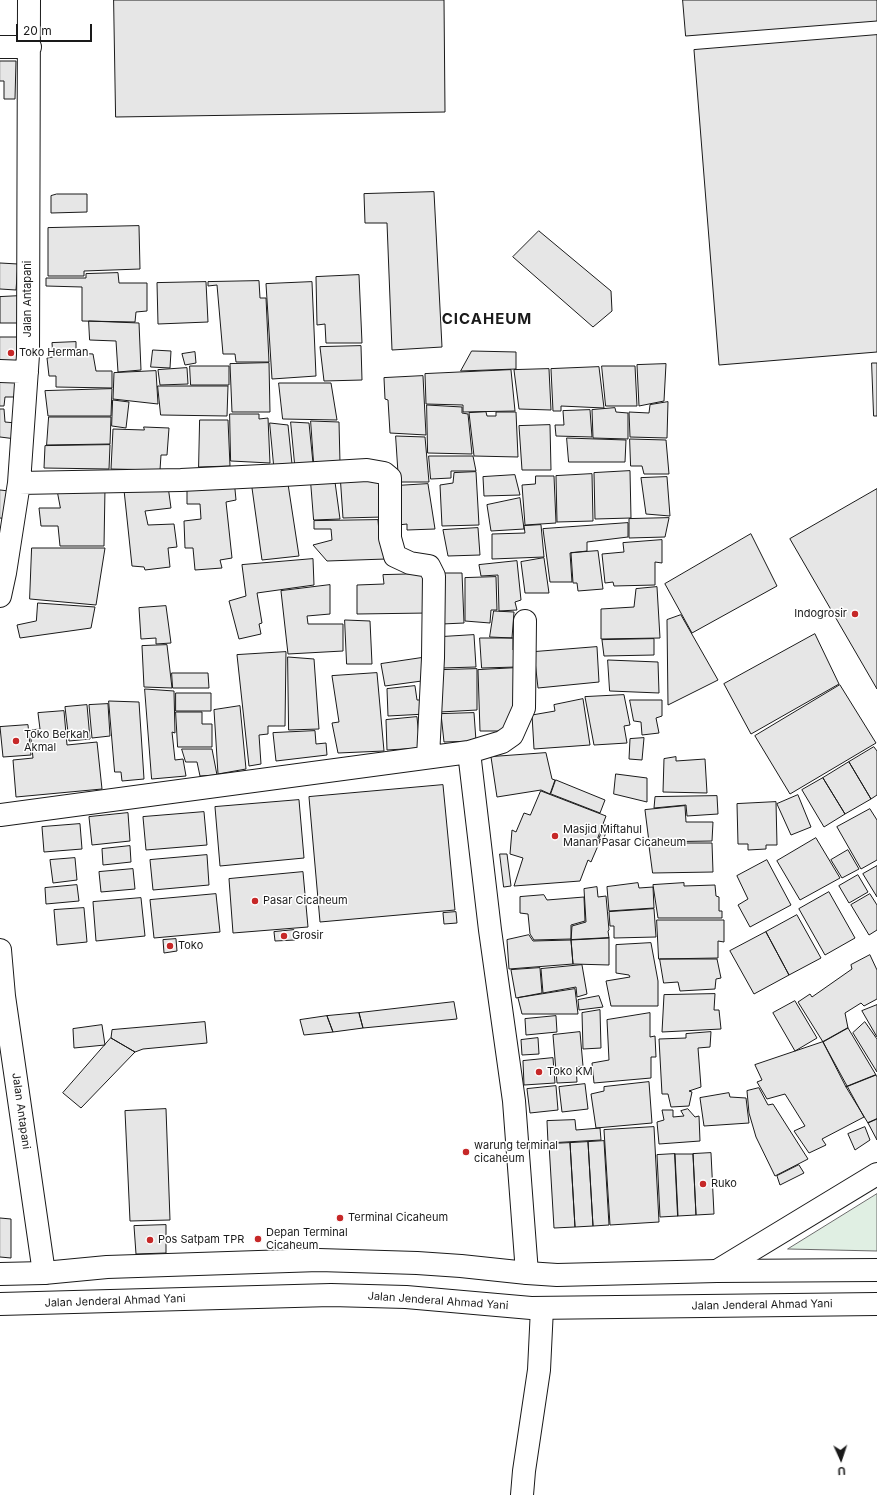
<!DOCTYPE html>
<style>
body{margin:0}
#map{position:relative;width:877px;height:1495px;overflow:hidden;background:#fff;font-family:Inter,sans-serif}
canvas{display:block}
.north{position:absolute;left:821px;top:1439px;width:40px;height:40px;-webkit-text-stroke:3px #fff;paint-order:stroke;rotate:177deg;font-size:11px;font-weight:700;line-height:16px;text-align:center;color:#1a1a1a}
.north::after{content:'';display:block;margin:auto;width:14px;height:18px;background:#1a1a1a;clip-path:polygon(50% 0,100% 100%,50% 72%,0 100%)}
.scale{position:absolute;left:16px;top:24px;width:76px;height:18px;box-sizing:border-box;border:2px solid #1a1a1a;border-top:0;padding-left:5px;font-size:12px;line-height:14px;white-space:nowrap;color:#1a1a1a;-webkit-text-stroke:3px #fff;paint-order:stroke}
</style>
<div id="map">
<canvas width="877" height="1495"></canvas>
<div class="north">U</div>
<div class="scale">20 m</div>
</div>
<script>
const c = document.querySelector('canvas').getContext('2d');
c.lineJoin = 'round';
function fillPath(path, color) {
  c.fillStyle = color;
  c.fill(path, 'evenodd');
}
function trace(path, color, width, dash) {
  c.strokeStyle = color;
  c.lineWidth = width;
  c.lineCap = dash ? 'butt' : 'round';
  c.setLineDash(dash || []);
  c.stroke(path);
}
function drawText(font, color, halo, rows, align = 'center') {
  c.font = font + ' Inter,sans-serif';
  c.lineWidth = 3;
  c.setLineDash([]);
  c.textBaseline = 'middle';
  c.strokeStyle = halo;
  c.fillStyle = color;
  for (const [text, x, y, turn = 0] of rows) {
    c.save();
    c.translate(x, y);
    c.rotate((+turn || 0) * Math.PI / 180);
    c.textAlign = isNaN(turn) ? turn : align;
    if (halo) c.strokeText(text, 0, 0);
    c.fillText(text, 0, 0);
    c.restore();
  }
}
const green = new Path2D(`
 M 877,1194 L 877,1251 L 788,1249 Z`);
const building = new Path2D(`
 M 114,0 L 444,0 L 445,112 L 116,117 Z
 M 683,0 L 877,0 L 877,21 L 686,36 Z
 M 877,35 L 877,352 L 719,365 L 694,50 Z
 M 0,61 L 16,61 L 15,99 L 4,99 L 4,81 L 0,81 Z
 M 434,192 L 442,347 L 392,350 L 387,223 L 365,223 L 364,194 Z
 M 57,194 L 87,194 L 87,212 L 51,213 L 51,196 Z
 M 139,226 L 140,269 L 84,271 L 84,276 L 48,276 L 48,228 Z
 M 539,231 L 611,291 L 612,311 L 593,327 L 513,257 Z
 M 0,263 L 18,264 L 16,290 L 0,289 Z
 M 118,273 L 119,283 L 147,283 L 147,311 L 136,312 L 135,322 L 82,321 L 82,287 L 46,286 L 46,278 L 86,278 L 86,274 Z
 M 359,275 L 362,343 L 326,343 L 325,324 L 317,325 L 316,277 Z
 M 259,281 L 260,298 L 266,298 L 269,362 L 236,362 L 235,354 L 223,354 L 217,285 L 208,286 L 208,282 Z
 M 206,282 L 208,322 L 158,324 L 157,283 Z
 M 312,282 L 316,376 L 272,379 L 266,284 Z
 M 20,296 L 22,323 L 0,323 L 0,297 Z
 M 89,321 L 139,323 L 141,370 L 118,372 L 116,341 L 90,340 Z
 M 0,337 L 21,337 L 21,369 L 0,368 Z
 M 76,342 L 76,353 L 93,354 L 96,371 L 112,371 L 112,388 L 56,387 L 56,376 L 49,376 L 47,358 L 53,357 L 52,343 Z
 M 361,346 L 362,380 L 324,381 L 320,347 Z
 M 153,350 L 171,351 L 170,368 L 151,367 Z
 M 472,351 L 516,352 L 516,369 L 461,371 Z
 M 195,352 L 196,363 L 185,365 L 182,354 Z
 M 269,363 L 270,412 L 232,412 L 230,364 Z
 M 872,363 L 877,363 L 877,416 L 874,416 Z
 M 666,364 L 664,401 L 639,406 L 637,365 Z
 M 190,366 L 229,366 L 229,385 L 191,385 Z
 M 602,366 L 635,366 L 637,406 L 606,406 Z
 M 599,367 L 604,408 L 561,406 L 561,411 L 553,411 L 551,369 Z
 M 187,368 L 188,384 L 160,385 L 158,370 Z
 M 549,369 L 551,410 L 519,409 L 514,370 Z
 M 511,370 L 515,411 L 463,412 L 463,405 L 426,404 L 425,374 Z
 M 156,371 L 158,404 L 113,399 L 114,373 Z
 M 0,374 L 19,375 L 18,397 L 5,397 L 4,406 L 0,406 Z
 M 423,376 L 426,435 L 390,433 L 388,400 L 385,399 L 384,378 Z
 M 279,383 L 331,383 L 337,420 L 283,419 Z
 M 158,386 L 228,386 L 227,416 L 161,415 Z
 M 112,389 L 111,416 L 48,416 L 45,391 Z
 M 113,400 L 129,402 L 126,428 L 112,426 Z
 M 668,402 L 667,438 L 630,437 L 629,412 L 649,413 L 650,405 Z
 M 427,405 L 462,407 L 462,413 L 468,414 L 472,454 L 428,453 Z
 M 615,408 L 616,412 L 628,413 L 628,439 L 593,438 L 592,410 Z
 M 0,409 L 4,409 L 5,422 L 16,423 L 16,439 L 0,437 Z
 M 590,410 L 592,437 L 556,436 L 555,425 L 564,425 L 563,411 Z
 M 486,412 L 487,416 L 496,416 L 496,412 L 516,412 L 518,457 L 474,456 L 469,413 Z
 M 230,414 L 259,414 L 259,419 L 268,418 L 270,463 L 231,461 Z
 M 49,417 L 111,417 L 110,444 L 47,445 Z
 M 200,420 L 228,420 L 230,466 L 199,467 Z
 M 311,421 L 339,422 L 340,463 L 314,463 Z
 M 291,422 L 309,423 L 313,463 L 295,464 Z
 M 270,423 L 288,425 L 292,464 L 274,465 Z
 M 550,425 L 551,470 L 522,470 L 519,426 Z
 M 144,427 L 169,428 L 167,455 L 161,455 L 160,470 L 111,469 L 113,429 L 144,430 Z
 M 396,436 L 425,437 L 429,482 L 399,482 Z
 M 567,438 L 626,440 L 625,462 L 569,462 Z
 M 630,439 L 666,440 L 669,474 L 644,474 L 642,466 L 631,466 Z
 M 110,445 L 109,469 L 44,468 L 45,446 Z
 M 429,456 L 473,456 L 476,471 L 451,471 L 451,478 L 431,479 Z
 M 630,471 L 631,518 L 595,519 L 594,473 Z
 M 476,472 L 479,525 L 442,526 L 440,485 L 453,483 L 454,473 Z
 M 381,473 L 383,517 L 343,518 L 340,474 Z
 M 592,474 L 593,521 L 557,522 L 556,476 Z
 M 515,475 L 520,495 L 484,496 L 483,477 Z
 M 536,476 L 554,476 L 556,523 L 525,525 L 522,485 L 535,484 Z
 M 667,477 L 670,516 L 646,514 L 641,478 Z
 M 234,479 L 236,500 L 226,502 L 232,558 L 220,560 L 222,568 L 195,570 L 193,548 L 185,548 L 184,521 L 201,519 L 200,504 L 187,504 L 187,483 Z
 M 311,482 L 335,482 L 340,519 L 314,520 Z
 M 288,484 L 299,556 L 262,560 L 252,488 Z
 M 428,484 L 435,529 L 407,530 L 407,524 L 398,525 L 395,486 Z
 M 168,486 L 171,508 L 145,511 L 148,525 L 174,524 L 177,547 L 168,548 L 170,567 L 145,570 L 144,567 L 132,566 L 124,490 Z
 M 57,488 L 105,488 L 104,546 L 60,546 L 58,526 L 41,526 L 39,508 L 60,508 Z
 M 877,489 L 877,689 L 790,539 Z
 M 0,490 L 9,491 L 7,519 L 0,518 Z
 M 520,498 L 524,529 L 491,531 L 487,505 Z
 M 669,518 L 665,537 L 629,538 L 629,519 Z
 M 378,520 L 380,544 L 384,544 L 386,559 L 327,561 L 313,545 L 332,540 L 331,529 L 314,529 L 314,521 Z
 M 628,523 L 628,537 L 587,542 L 587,551 L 570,553 L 572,582 L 550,582 L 543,529 Z
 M 541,525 L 544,557 L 492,559 L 492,534 L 525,533 L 524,526 Z
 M 478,528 L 480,555 L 448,556 L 443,530 Z
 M 751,534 L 777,586 L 692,633 L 665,584 Z
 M 662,540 L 662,563 L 655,562 L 655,585 L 614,586 L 613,582 L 605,583 L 602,554 L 624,552 L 623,543 Z
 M 32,548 L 105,548 L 96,605 L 30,599 Z
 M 598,551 L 603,589 L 578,591 L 577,583 L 573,583 L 571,553 Z
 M 544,558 L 549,593 L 525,593 L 521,562 Z
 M 313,559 L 314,585 L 257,593 L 262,623 L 259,624 L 261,634 L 239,639 L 229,601 L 246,596 L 242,565 Z
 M 517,561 L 521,600 L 515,602 L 517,610 L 499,611 L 498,575 L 481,576 L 479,565 Z
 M 440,573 L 462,573 L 464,623 L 442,624 Z
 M 425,574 L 428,613 L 357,614 L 357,585 L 384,584 L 383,575 Z
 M 496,577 L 497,610 L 491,610 L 490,623 L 465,621 L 465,578 Z
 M 330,585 L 330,614 L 307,616 L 308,624 L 343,624 L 343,651 L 288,654 L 281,591 Z
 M 657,587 L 660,638 L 601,639 L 601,609 L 634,607 L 636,589 Z
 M 38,603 L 95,607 L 91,628 L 20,638 L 17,625 L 36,621 Z
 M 166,606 L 171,643 L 156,644 L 156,638 L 141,639 L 139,608 Z
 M 494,611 L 514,612 L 512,638 L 490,637 Z
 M 681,615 L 718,680 L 668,705 L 667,620 Z
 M 345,620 L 370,621 L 372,664 L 347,664 Z
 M 815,634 L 839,684 L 751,734 L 724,684 Z
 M 474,635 L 476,667 L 442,668 L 441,637 Z
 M 480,638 L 513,638 L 513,650 L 516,650 L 517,667 L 482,668 Z
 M 654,639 L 654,655 L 604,656 L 602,640 Z
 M 167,645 L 172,688 L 144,687 L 142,646 Z
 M 597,647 L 599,682 L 538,688 L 534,652 Z
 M 286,652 L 285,726 L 268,726 L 268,734 L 259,735 L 261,764 L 249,766 L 237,655 Z
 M 288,657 L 314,659 L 319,729 L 289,730 Z
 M 428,657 L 429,680 L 385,686 L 381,664 Z
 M 608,660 L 658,662 L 659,693 L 610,691 Z
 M 517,668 L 520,709 L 513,731 L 480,731 L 478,670 Z
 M 477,669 L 477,710 L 440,712 L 442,670 Z
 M 172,673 L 208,673 L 209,688 L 173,688 Z
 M 377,673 L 384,751 L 338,753 L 332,723 L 339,722 L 332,676 Z
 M 840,685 L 876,743 L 790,794 L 755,736 Z
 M 415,686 L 417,700 L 426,700 L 426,714 L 388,716 L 387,689 Z
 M 145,689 L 174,691 L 175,733 L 172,732 L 175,760 L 183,759 L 186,776 L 152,779 Z
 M 176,693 L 211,693 L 211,711 L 176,711 Z
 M 624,695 L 630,725 L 624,726 L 627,743 L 594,745 L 585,697 Z
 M 583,699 L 590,745 L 534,749 L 532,715 L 555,711 L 554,705 Z
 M 630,700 L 662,700 L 662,716 L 656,718 L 659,733 L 642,735 L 641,722 L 634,721 Z
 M 109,701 L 139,702 L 144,779 L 122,781 L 121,772 L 115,772 Z
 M 108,704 L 110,736 L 92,738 L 89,705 Z
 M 87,705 L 90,739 L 69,741 L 65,707 Z
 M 240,706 L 246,769 L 218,774 L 214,710 Z
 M 64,711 L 67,745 L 97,742 L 102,789 L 16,797 L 13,760 L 33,758 L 30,730 L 40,729 L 38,713 Z
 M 176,712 L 202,712 L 202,724 L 212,724 L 212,747 L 178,747 Z
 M 474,713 L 476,741 L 444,742 L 441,714 Z
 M 417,717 L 420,748 L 387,750 L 386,720 Z
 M 28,725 L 31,755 L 3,757 L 0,727 Z
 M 315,731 L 316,744 L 326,743 L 327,755 L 276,761 L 273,733 Z
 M 644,738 L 642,760 L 629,759 L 630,739 Z
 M 874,747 L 877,751 L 877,795 L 871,799 L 849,762 Z
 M 182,749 L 212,749 L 217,775 L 200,776 L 197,762 L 186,762 Z
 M 546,753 L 552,779 L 555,780 L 550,794 L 541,790 L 497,797 L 491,757 Z
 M 676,757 L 676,761 L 705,759 L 707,793 L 663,792 L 664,759 Z
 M 849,762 L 871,799 L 845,814 L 823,778 Z
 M 616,774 L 647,778 L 647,802 L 614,794 Z
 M 823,778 L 845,814 L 824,827 L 802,790 Z
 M 556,780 L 605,800 L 600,813 L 551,794 Z
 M 443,785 L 455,910 L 320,922 L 309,797 Z
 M 541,791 L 606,816 L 597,840 L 600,841 L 591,862 L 588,860 L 580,881 L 514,886 L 523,858 L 510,854 L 512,830 L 516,832 L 524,813 L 530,815 Z
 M 798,795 L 811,827 L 791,835 L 777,804 Z
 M 717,796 L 718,814 L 687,816 L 686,805 L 654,808 L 655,797 Z
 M 299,800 L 304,858 L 220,866 L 215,807 Z
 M 776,802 L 777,845 L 766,845 L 766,849 L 748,850 L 748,844 L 738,844 L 737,804 Z
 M 685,806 L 686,822 L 713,822 L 712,841 L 649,842 L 645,810 Z
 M 870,809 L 877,820 L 877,860 L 861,869 L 837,827 Z
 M 204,812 L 207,845 L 146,850 L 143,817 Z
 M 128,813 L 130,841 L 92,845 L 89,817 Z
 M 80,824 L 82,849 L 44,852 L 42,827 Z
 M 605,825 L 608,826 L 603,841 L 599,839 Z
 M 816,838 L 840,878 L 800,900 L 777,861 Z
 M 649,843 L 712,843 L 713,872 L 653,873 Z
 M 130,846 L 131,862 L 103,865 L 102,849 Z
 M 848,850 L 859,869 L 842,878 L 831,860 Z
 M 500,854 L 507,854 L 511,886 L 504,887 Z
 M 207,855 L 209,885 L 153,890 L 150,860 Z
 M 75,858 L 77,880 L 53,883 L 50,860 Z
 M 767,860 L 791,905 L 750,927 L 738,905 L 748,899 L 737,876 Z
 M 877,866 L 877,897 L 863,874 Z
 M 133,869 L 135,889 L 101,892 L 99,872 Z
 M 303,872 L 308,927 L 233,933 L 229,879 Z
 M 858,875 L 868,892 L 849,903 L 839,886 Z
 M 638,883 L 639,888 L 653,887 L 654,908 L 609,911 L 607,887 Z
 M 684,883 L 684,886 L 715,885 L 716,896 L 719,897 L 719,911 L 722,911 L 722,918 L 658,918 L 653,885 Z
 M 77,885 L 79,901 L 46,904 L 45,888 Z
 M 597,887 L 598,897 L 606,896 L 609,930 L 608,931 L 609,938 L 571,940 L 572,926 L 586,922 L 584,889 Z
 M 829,892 L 855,938 L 825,955 L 799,909 Z
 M 216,894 L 220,932 L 154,938 L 150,900 Z
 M 870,894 L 877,905 L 877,930 L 869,935 L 851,905 Z
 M 544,895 L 547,900 L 584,897 L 585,921 L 571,925 L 571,939 L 534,940 L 530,934 L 528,914 L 520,913 L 520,897 Z
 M 141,898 L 145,936 L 96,941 L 93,902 Z
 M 84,908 L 87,942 L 57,945 L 54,910 Z
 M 654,909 L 656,937 L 614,938 L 614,926 L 610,926 L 609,912 Z
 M 456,912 L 457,923 L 444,924 L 443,913 Z
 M 797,915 L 821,958 L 789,975 L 766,932 Z
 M 657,920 L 724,920 L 724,942 L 718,941 L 718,958 L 659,959 Z
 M 294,930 L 295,940 L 275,941 L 274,932 Z
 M 766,932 L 789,975 L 754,994 L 730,951 Z
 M 529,935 L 533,941 L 571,940 L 573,964 L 509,969 L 507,940 Z
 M 609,938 L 609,965 L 573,964 L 571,940 Z
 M 176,939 L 177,951 L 164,953 L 163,940 Z
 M 651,943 L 658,981 L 658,1006 L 611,1006 L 606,981 L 630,977 L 629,975 L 616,973 L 616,945 Z
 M 870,955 L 877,970 L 877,999 L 864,1006 L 861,1003 L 845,1013 L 848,1028 L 823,1042 L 798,1002 L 810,994 L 812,997 L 852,969 L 851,965 Z
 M 660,959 L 717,959 L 721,978 L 716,979 L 715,989 L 680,991 L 678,982 L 664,983 Z
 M 582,965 L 587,994 L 577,997 L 576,987 L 543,993 L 541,969 Z
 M 540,968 L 542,993 L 516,998 L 511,970 Z
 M 575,989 L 578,1014 L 522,1014 L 518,998 Z
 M 715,994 L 714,1010 L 719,1010 L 721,1029 L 662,1032 L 664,995 Z
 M 599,996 L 603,1007 L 579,1010 L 578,1000 Z
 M 795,1001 L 817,1038 L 795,1051 L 773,1013 Z
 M 454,1002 L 457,1019 L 363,1028 L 359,1013 Z
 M 877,1005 L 877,1037 L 862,1011 Z
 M 600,1010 L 601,1048 L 583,1049 L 582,1013 Z
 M 359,1013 L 363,1028 L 333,1032 L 327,1016 Z
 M 650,1013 L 650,1037 L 655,1036 L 656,1057 L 651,1057 L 651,1078 L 594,1083 L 592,1063 L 609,1060 L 607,1020 Z
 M 327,1016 L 333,1032 L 304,1035 L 300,1020 Z
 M 556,1016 L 557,1032 L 526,1035 L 525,1019 Z
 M 205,1022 L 207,1043 L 143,1049 L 135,1052 L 111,1038 L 112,1030 Z
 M 865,1022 L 877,1039 L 877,1072 L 853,1033 Z
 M 102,1025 L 105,1045 L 74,1048 L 73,1029 Z
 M 848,1028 L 876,1075 L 846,1087 L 823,1042 Z
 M 580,1032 L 583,1066 L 576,1067 L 577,1082 L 557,1083 L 553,1035 Z
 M 711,1032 L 710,1047 L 698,1048 L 701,1087 L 689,1091 L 692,1092 L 689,1106 L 671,1107 L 668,1094 L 662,1094 L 659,1039 L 686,1038 L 686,1034 Z
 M 111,1038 L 135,1052 L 81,1108 L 63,1093 Z
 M 538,1038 L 539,1054 L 522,1055 L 521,1040 Z
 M 823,1042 L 864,1117 L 822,1139 L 826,1145 L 809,1153 L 794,1131 L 805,1126 L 785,1094 L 767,1099 L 757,1082 L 762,1080 L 755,1065 Z
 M 553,1058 L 555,1083 L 524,1085 L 523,1061 Z
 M 876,1075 L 877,1077 L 877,1119 L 868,1123 L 846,1087 Z
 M 649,1082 L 652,1123 L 596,1128 L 591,1094 L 604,1091 L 604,1087 Z
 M 585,1084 L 588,1109 L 562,1112 L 559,1087 Z
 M 556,1086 L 558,1110 L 530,1113 L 527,1089 Z
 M 759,1088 L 768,1105 L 773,1104 L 808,1159 L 775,1176 L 756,1137 L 749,1113 L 747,1091 Z
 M 729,1093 L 730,1097 L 746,1098 L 749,1123 L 704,1126 L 700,1098 Z
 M 166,1109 L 170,1220 L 130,1221 L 125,1111 Z
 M 688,1109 L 695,1117 L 699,1116 L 700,1141 L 659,1144 L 657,1122 L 664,1120 L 662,1110 L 673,1110 L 673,1117 L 684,1116 L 681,1111 Z
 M 877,1119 L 877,1140 L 868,1123 Z
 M 575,1120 L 576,1130 L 600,1128 L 601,1140 L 548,1143 L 547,1121 Z
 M 654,1127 L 659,1222 L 610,1225 L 604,1130 Z
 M 865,1127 L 870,1140 L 855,1150 L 848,1134 Z
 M 604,1141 L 609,1225 L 593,1226 L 588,1142 Z
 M 588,1142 L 593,1226 L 575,1227 L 570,1143 Z
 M 570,1143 L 575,1227 L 554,1228 L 549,1144 Z
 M 711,1153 L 714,1214 L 696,1215 L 693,1154 Z
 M 675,1154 L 678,1216 L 660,1217 L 657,1155 Z
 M 675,1154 L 693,1154 L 696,1215 L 678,1216 Z
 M 799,1165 L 804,1173 L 780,1185 L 777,1176 Z
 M 0,1218 L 11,1219 L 11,1258 L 0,1257 Z
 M 166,1225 L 166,1253 L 136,1254 L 134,1226 Z`);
const minor = new Path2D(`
 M 0,47 L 30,47
 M 0,371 L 27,372
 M 19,483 L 181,480 L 283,475 L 367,470 L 384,473 L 390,478 L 390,538 L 395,556 L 410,563 L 429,566 L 434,576 L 433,658 L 428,757
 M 0,596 L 5,573 L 19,483 L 28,355 L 29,0
 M 469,752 L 490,930 L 514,1101 L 527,1273
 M 0,815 L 469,752 L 502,742 L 512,735 L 524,708 L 525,621
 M 0,950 L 4,996 L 44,1273
 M 522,1495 L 524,1471 L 539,1370 L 542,1308`);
const major = new Path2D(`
 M 717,1271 L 877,1174`);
const highway = new Path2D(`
 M 0,1274 L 44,1273 L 107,1267 L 319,1260 L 417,1263 L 461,1266 L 527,1273 L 557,1275 L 717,1271 L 877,1270
 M 0,1304 L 331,1295 L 406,1297 L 531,1308 L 877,1304`);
const markers = [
 [11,353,4,"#c62828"],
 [855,614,4,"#c62828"],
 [16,741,4,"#c62828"],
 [555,836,4,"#c62828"],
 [255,901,4,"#c62828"],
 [284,936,4,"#c62828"],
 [170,946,4,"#c62828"],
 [539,1072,4,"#c62828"],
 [466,1152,4,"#c62828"],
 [703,1184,4,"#c62828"],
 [340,1218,4,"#c62828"],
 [258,1239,4,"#c62828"],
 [150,1240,4,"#c62828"]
];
const streetNames = [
 ["Jalan Antapani",28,299,-90],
 ["Jalan Antapani",21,1111,82],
 ["Jalan Jenderal Ahmad Yani",115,1301,-2],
 ["Jalan Jenderal Ahmad Yani",438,1301,4],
 ["Jalan Jenderal Ahmad Yani",762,1305,-1]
];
const poiNames = [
 ["Toko Herman",19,353],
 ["Indogrosir",847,614,"right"],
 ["Toko Berkah",24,735],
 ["Akmal",24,748],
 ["Masjid Miftahul",563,830],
 ["Manan Pasar Cicaheum",563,843],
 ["Pasar Cicaheum",263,901],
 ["Grosir",292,936],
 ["Toko",178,946],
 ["Toko KM",547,1072],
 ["warung terminal",474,1146],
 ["cicaheum",474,1159],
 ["Ruko",711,1184],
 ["Terminal Cicaheum",348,1218],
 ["Depan Terminal",266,1233],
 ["Cicaheum",266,1246],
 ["Pos Satpam TPR",158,1240]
];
const districtNames = [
 ["CICAHEUM",487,319]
];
fillPath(green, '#e0efe3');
trace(green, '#6a6a6a', 1);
fillPath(building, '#e6e6e6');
trace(building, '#1a1a1a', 1);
trace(minor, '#1a1a1a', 24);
trace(major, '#1a1a1a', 24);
trace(highway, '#1a1a1a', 24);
trace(minor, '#fff', 22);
trace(major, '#fff', 22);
trace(highway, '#fff', 22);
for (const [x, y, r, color] of markers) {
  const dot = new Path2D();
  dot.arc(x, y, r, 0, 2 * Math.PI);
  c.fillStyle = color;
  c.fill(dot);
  trace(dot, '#fff', 1.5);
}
drawText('11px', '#1a1a1a', '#fff', streetNames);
drawText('11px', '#1a1a1a', '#fff', poiNames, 'left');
c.letterSpacing = '1px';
drawText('bold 15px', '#1a1a1a', '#fff', districtNames);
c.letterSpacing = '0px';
</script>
